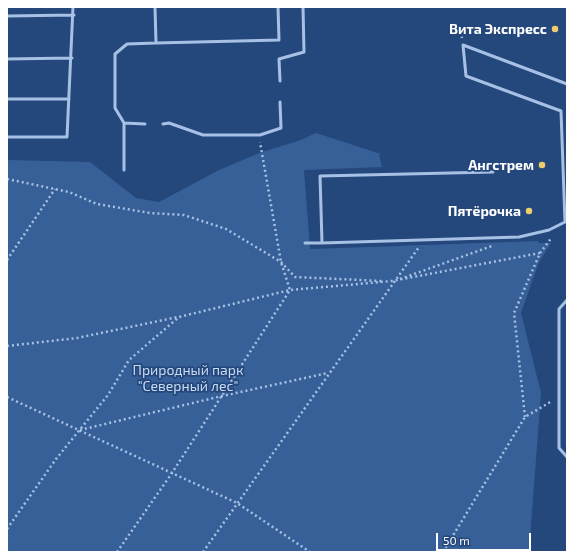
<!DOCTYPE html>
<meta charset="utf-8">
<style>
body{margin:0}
#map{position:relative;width:574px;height:559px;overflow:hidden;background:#24477c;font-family:"Exo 2",sans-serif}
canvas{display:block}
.frame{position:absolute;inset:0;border:8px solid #fff;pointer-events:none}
.scale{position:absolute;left:436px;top:533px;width:95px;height:18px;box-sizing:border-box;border:2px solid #fff;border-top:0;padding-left:5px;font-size:12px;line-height:14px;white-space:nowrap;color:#fff;-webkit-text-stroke:3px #24477c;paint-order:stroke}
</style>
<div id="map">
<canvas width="574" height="559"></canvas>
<div class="frame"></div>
<div class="scale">50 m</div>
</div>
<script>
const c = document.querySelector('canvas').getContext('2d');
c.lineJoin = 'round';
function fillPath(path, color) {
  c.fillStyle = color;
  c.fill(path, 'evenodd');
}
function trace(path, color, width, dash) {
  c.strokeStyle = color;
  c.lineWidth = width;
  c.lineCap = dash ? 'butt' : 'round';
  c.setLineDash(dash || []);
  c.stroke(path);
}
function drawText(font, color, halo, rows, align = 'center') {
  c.font = font + ' "Exo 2",sans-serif';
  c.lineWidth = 3.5;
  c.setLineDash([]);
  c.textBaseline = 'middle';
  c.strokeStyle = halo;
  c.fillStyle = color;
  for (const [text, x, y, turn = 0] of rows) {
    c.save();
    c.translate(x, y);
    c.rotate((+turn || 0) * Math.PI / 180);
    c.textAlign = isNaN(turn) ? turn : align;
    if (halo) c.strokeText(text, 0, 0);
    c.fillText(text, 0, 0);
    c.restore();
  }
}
const green = new Path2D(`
 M 316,133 L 381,154 L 379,155 L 382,167 L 304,170 L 310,249 L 538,241 L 538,243 L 551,243 L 539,262 L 521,313 L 541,393 L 529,552 L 7,552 L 7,160 L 90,162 L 136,198 L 159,202 L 219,170 L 262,152 L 301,140 Z`);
const path = new Path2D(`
 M 460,27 L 462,38
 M 7,179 L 69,192 L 97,204 L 150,213 L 184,215 L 226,229 L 281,262 L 295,277 L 382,281
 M 7,260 L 55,189
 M 400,279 L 492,246
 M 7,346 L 77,338 L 178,317
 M 7,397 L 237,503 L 310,552
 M 525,417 L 514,313 L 540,253 L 552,237
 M 80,430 L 222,396 L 328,373
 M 7,529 L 56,459 L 108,395 L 129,360 L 179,317 L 290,290 L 392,281 L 540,253
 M 117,552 L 172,473 L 290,290 L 281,262 L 260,142
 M 203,552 L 419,247
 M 443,552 L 525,417 L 552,401`);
const lane = new Path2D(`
 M 155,7 L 156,43 L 279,40 L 278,7
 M 7,16 L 74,15
 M 7,59 L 72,58
 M 280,81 L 279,59 L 304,52 L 303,7
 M 7,99 L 69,99
 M 124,123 L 124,170
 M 145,124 L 124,123 L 115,108 L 115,54 L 127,44 L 156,43
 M 163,124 L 169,123 L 203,135 L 260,135 L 281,128 L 280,102
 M 7,137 L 67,137 L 73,7
 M 493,172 L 320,176 L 322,243 L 519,237 L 549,230 L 567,221
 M 565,222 L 561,111 L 466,76 L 463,45 L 567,84
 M 305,243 L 322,243
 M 567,300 L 559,309 L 559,448 L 567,457`);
const markers = [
 [555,29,4,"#f0cd6b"],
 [542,165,4,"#f0cd6b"],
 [529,211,4,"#f0cd6b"]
];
const poiNames = [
 ["Вита Экспресс",547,29],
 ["Ангстрем",534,165],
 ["Пятёрочка",521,211]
];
const parkNames = [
 ["Природный парк",188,370],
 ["\"Северный лес\"",188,386]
];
fillPath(green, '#376099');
trace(path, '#a7c1e5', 2.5, [2, 3]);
trace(lane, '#a7c1e5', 3);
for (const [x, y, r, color] of markers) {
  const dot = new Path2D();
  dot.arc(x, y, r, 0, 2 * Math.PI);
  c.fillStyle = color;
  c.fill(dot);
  trace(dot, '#24477c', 1.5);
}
drawText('bold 14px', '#fff', '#24477c', poiNames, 'right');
drawText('14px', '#cadcf4', '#24477c', parkNames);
</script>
